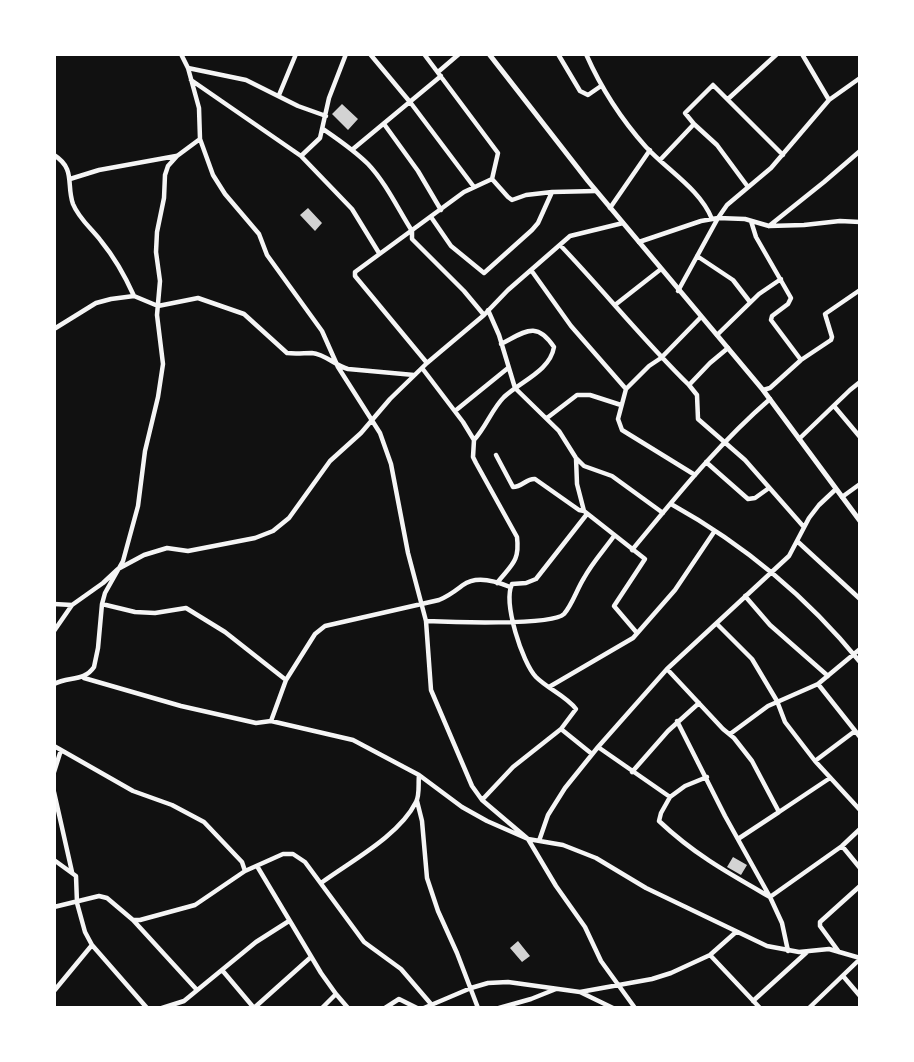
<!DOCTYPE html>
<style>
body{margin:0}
#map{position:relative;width:914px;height:1062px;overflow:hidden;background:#111;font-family:Cabin,sans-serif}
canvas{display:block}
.frame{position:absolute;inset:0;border:56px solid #fff;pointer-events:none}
</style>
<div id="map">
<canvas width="914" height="1062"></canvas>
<div class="frame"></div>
</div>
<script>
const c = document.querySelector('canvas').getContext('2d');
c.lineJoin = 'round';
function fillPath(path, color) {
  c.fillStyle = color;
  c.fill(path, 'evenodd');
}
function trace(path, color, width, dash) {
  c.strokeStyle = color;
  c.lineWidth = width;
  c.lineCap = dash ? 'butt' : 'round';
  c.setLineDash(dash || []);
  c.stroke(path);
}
const building = new Path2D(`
 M 342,104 L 358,119 L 348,130 L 332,114 Z
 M 308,208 L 322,223 L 315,231 L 300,215 Z
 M 733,857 L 747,865 L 741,875 L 727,867 Z
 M 518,941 L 530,956 L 522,962 L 510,948 Z`);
const minor = new Path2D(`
 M 181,54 L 188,68 L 199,108 L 200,139 L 213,175 L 225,194 L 259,234 L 267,255 L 322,331 L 338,367 L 380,433 L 391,464 L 408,553 L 426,621 L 431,690 L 472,786 L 482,800 L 528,839 L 556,886 L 585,927 L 601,961 L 635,1008
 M 370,54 L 410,102 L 474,187
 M 424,54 L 498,153 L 492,179 L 508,197 L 512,200 L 526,195 L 552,192 L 596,191
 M 558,54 L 580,91 L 588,95 L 601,86
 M 586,54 C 601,88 621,119 646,147 C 667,170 700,189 712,219
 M 802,54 L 829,100
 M 188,68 L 246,80 L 298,106 L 326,116
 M 438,72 L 459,54
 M 191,80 L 301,156 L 352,209 L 379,253
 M 279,95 L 296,54
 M 728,99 L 777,54
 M 384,124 L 418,171 L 441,210
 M 694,124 L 685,113 L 713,85 L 783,155
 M 323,129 C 339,140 354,150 368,164 C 386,183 398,209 412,231 L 412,239 L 464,291 L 484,315
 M 353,149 L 441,76
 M 54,155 C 76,169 66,184 73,204 C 79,219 92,229 101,241 C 115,258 125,276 134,296
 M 301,156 L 320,138 L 329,98 L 346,54
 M 660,160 L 694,124 L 717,145 L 748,187
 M 70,179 L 99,170 L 176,156
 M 610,208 L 650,150
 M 431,217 L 451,246 L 484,273 L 532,230 L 538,223 L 552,192
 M 751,221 L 756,237 L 791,298 L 788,304 L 772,316 L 771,320 L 801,360
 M 769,226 L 824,182 L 860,151
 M 639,242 L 701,221 L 718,218 L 745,219 L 769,226 L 804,225 L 840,221 L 860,222
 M 560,245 C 604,291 644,341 689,385 L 710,363 L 728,348
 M 697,256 L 733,280 L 750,302
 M 531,270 L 571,326 L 626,389 L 649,366 L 661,358 L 701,317
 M 678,291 L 718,218 L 727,205 L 771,168 L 829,100 L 860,78
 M 615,305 L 661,269
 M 488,310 L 499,335 L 515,388 L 559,431 L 576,458 L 584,466 L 612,476 L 663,513
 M 54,329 L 96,303 L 111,299 L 134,296 L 158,306 L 198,298 L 244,314 L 287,353 C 296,354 304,353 312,353 C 325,354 336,366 348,369 L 414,375
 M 717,335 L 759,294 L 781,279
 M 427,363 L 355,276 L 355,272 L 464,192 L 492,179
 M 422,368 L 463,422 L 474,440 C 486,427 492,409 504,397 C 521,381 550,371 554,347 C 536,320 525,332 501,344
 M 689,385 L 697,395 L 698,419 L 745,460 L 803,526
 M 626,389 L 618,419 L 622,430 L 695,475
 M 763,390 L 770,388 L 801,360 L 831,340 L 832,337 L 825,314 L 860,290
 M 834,406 L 860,437
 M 455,411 L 508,368
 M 547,418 L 577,395 L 590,395 L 621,405
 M 799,439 L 850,390 L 860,382
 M 474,440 L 473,457 L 476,463 L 517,537 C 520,562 511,565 497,583
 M 496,455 L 513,487 C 522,487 527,478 535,479 L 579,510 L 584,511
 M 576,458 L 577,484 L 584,511 L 645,559 L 614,606 L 637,633
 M 706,462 L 748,499 L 755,498 L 769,488
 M 842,497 L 860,484
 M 671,504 C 743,544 808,598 860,662
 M 797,541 L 860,599
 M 632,550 C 676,497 718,444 770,399
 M 745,596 L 770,625 L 828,676
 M 54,604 L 72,605
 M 102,604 L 135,612 L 155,613 L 186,608 L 225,632 L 286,680 L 271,721
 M 426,621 C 447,622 552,626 564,614 C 572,605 577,589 584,578 C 592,563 604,550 614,536
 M 717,624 L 752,659 L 777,701 L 785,722 L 815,761 L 855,731
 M 54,631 L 72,605 L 103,583 L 118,569 L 144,555 L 167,548 L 188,551 L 255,538 L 273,531 L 289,518 L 330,461 L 361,433 L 390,399 L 427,363 L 484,315 L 508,290 L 570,236 L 623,223
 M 667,669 L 723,729 L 734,738 L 752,761 L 779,812 L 738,839
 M 84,678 L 181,706 L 256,723 L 271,721 L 353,740 L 419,775 L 462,807 L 487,821 L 528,839 L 563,845 L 596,858 L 646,888 L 767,946 L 799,952 L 829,949 L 860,958
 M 286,680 L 315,634 L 325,626 L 439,600 C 449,596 455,591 463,585 C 476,575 496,581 510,587
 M 54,684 C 68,676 84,682 94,667 L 98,648 L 102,604 L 105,593 L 123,561 L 138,506 L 145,451 L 158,397 L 163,364 L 157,315 L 160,281 L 156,252 L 157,232 L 164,198 L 165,175 L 168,166 L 177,156 L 200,139
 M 818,684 L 860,737
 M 549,687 L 633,638 L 675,590 L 714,532
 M 677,721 L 725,816 L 770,897 L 782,923 L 788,951
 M 561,729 L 592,754
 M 730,734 L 768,706 L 818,684 L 860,649
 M 54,746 L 133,791 L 172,805 L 204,822 L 242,862 L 245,871 L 283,854 L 293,854 L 305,862 L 364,942 L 401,969 L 431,1004
 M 598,747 L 670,797 L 685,786 L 707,777
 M 815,761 L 860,810
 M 54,772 L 61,750
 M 632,772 L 668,731 L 699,703
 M 54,792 L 72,872
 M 670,797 L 661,813 L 659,821 C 695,855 728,873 770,897 L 842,846 L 860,829
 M 482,800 L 513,767 L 561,729 L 576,709 C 566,696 548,689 536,677 C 522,662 503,603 512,584 L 526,583 L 536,579 L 587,514
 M 417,801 L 422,821 L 427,878 L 438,911 L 457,953 L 478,1008
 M 779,812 L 830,778
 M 539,841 L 548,815 L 565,788 L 598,747 L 667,669 L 789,556 L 809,518 L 819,505 L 836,489
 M 842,846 L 860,868
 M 54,860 L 76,876 L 77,903 L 85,932 L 92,945 L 147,1008
 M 257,866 L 321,973 L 336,994
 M 321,883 C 351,861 399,836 416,802 C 420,795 418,783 419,775
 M 54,907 L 99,896 L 107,898 L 133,920 L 140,920 L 195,905 L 245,871
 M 133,920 L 197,990
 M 839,952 L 820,926 L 820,922 L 860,886
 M 710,955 L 760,1008
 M 222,970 L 254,1008
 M 843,976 L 860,996
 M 54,991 L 92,945
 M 580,992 L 652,979 L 671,973 L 710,955 L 736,932
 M 753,1001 L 807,952
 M 162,1008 L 184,1001 L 256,942 L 289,921
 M 254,1008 L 311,957
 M 322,1008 L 336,994 L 348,1008
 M 385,1008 L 399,999 L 417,1008
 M 424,1008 L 471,988 L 488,983 L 508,982 L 580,992 L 613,1008
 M 499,1008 L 531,999 L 556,989
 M 809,1008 L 860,959`);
const tertiary = new Path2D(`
 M 489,54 L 588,181 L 763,390 L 860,521`);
fillPath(building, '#d3d3d3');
trace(minor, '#f5f5f5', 4.5);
trace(tertiary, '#f5f5f5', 5);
</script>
